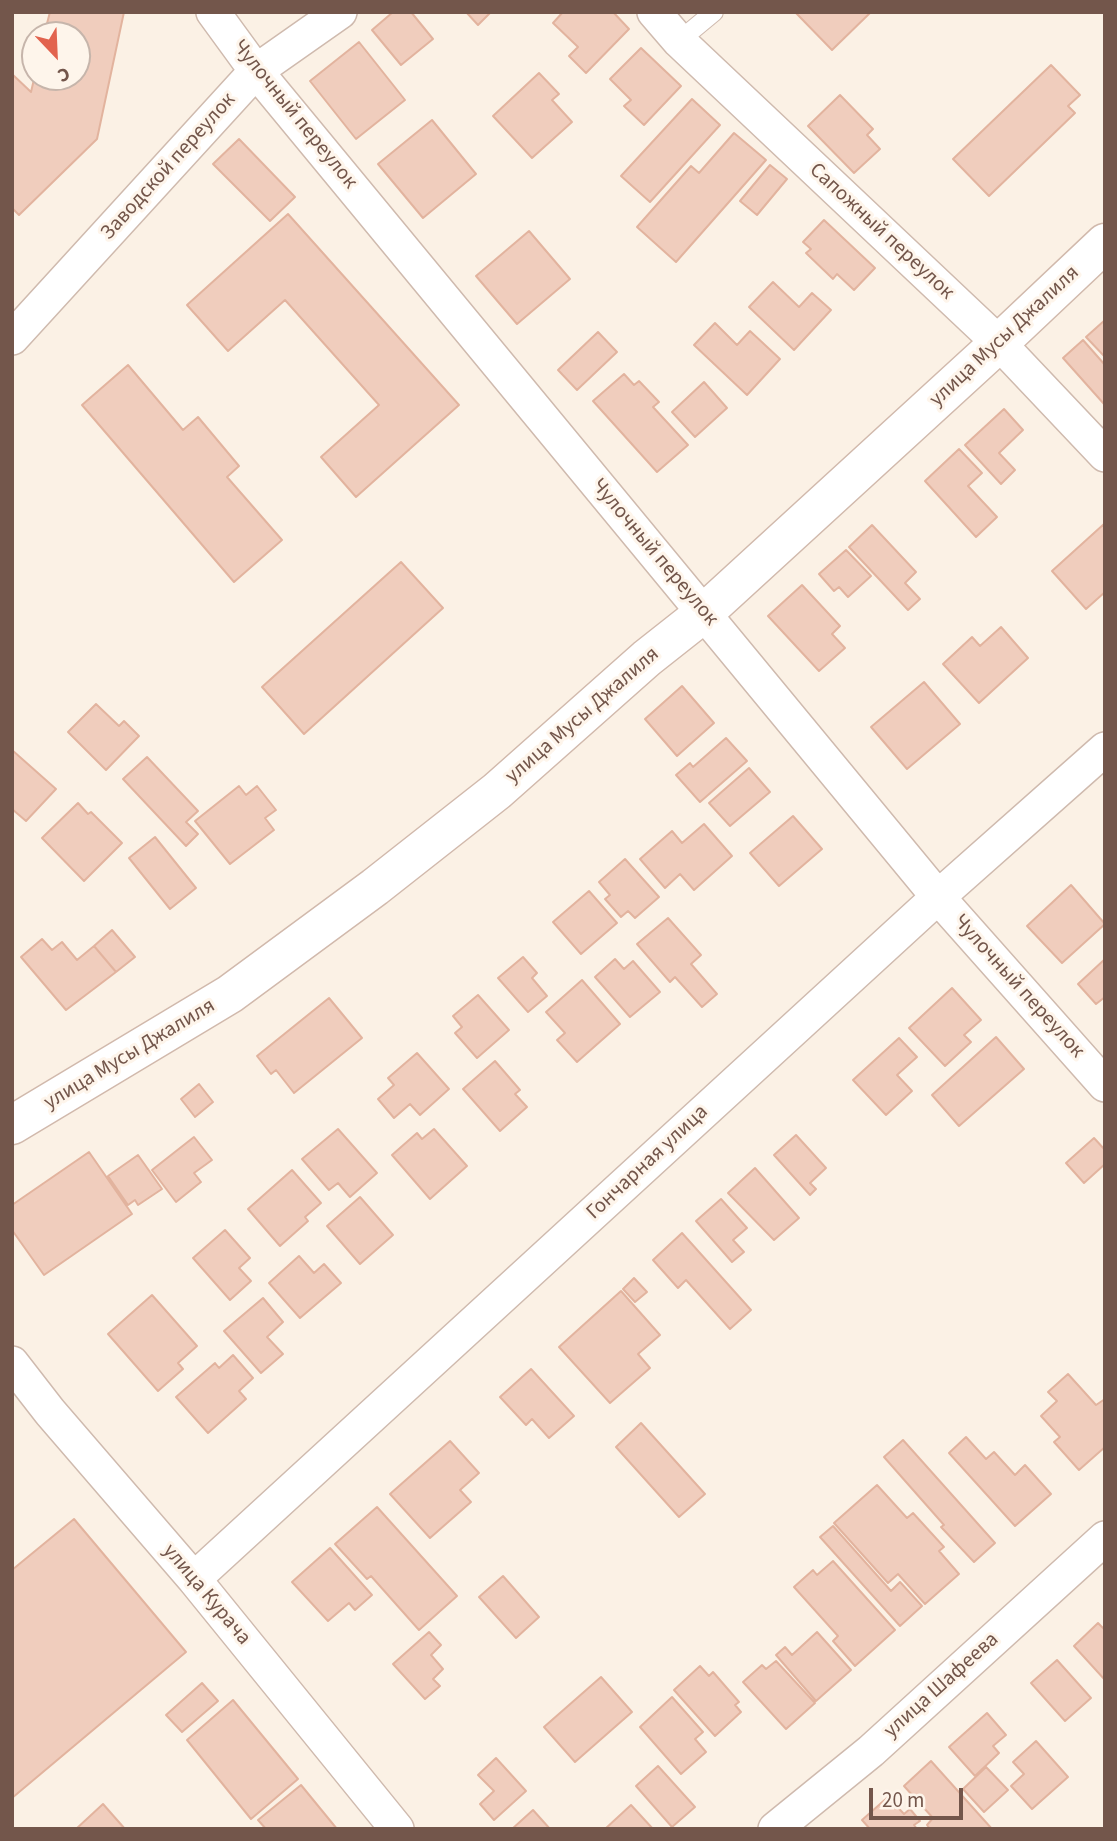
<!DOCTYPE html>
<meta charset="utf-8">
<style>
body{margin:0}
#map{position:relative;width:1117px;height:1841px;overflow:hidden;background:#fbf1e5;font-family:"Source Sans 3",sans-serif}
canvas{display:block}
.frame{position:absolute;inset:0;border:14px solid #73564b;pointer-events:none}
.north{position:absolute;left:21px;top:21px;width:70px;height:70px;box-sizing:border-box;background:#fef5eb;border:2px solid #c6b5ab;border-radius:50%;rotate:157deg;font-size:19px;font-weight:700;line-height:28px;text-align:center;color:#73564b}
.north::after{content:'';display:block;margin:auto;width:24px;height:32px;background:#e2634e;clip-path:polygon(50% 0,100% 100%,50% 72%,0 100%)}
.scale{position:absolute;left:869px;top:1788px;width:94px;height:32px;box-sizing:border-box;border:4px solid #73564b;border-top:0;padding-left:9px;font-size:21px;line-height:24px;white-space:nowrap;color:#73564b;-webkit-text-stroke:5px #fef5eb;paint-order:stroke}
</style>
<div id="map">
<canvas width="1117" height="1841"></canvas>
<div class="frame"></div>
<div class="north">С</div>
<div class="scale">20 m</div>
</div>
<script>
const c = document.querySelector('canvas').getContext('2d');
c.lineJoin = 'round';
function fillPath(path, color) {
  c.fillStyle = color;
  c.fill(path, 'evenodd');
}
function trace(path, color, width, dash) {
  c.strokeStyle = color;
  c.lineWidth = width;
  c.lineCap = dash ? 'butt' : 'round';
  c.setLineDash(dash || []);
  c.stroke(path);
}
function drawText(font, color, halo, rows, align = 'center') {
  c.font = font + ' "Source Sans 3",sans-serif';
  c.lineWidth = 6;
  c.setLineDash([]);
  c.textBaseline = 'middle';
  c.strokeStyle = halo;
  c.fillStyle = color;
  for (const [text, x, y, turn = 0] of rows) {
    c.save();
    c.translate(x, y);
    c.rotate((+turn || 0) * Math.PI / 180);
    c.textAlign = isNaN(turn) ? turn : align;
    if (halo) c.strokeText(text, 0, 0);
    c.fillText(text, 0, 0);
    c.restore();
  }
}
const building = new Path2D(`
 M 50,12 L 124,12 L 97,139 L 19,215 L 12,208 L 12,74 L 31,92 L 35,75 L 35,77 L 77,77 L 77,35 L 44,35 Z
 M 393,12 L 411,12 L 433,39 L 401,65 L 372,30 Z
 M 466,12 L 491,12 L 478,25 Z
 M 563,12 L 613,12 L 629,29 L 586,73 L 569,56 L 578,47 L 553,23 Z
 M 795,12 L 871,12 L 832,50 Z
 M 359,42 L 405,100 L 356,139 L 310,81 Z
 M 641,48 L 681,86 L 644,125 L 624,106 L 631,100 L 610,79 Z
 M 1051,65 L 1080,95 L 1068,106 L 1075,113 L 989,196 L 953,159 Z
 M 539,73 L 559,94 L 552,100 L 572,122 L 532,158 L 493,116 Z
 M 840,95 L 873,129 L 867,135 L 880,149 L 854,173 L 808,126 Z
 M 692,99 L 720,125 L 650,202 L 621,176 Z
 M 432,120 L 476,174 L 423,218 L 378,164 Z
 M 734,133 L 766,160 L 676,262 L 637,227 L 691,166 L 699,173 Z
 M 239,139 L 295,197 L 270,221 L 213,164 Z
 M 770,165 L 787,179 L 757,215 L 740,201 Z
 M 288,214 L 459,405 L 356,497 L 321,457 L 379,405 L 285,300 L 228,351 L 187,305 Z
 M 824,220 L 875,268 L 854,290 L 837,274 L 833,279 L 806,253 L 811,249 L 803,242 Z
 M 529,231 L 570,279 L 517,324 L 476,276 Z
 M 773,282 L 799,307 L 812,293 L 831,310 L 794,350 L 749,307 Z
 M 1105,320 L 1105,357 L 1086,337 Z
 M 715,323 L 737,345 L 750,331 L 780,359 L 747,395 L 694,345 Z
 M 598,332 L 617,352 L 577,390 L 558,370 Z
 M 1083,340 L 1105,365 L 1104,404 L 1063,358 Z
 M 128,365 L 183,430 L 198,417 L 239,466 L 227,477 L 282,540 L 234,582 L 82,405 Z
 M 624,374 L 634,385 L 639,381 L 659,402 L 653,407 L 688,445 L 657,472 L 593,401 Z
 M 704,382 L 727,408 L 695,437 L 672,412 Z
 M 1004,409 L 1023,430 L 999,453 L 1015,470 L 1001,484 L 965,445 Z
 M 959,449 L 982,473 L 968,486 L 997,517 L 976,537 L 925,481 Z
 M 1104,524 L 1105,592 L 1086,609 L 1052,571 Z
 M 872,525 L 916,572 L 905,583 L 920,599 L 908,610 L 849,547 Z
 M 846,550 L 871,576 L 848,597 L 839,587 L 834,591 L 819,574 Z
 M 401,562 L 443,608 L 304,734 L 262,687 Z
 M 802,585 L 840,626 L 832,634 L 845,648 L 819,671 L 768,616 Z
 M 1001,627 L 1028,658 L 979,703 L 943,664 L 972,637 L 980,646 Z
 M 924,682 L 960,724 L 907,769 L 871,727 Z
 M 682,686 L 714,723 L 677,756 L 645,719 Z
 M 96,704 L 119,726 L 124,721 L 139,736 L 106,770 L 68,732 Z
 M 726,738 L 747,761 L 700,802 L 676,775 L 690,763 L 693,767 Z
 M 12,750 L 56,789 L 26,821 L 12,809 Z
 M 147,757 L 198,811 L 186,822 L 198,834 L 186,846 L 123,779 Z
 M 749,768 L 770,792 L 730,826 L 709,803 Z
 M 239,786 L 246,795 L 257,786 L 276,810 L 265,818 L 274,830 L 230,864 L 195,821 Z
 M 78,803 L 88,814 L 91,812 L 122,843 L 84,881 L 42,838 Z
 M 793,816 L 822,849 L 779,886 L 750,853 Z
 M 704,824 L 732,856 L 694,890 L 680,874 L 665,888 L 640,859 L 672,831 L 682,843 Z
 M 155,837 L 196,888 L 170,909 L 129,858 Z
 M 625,859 L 659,897 L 635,918 L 628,911 L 621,917 L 605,899 L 610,895 L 599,882 Z
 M 1071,885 L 1105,924 L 1062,963 L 1027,926 Z
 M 589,891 L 617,923 L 581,954 L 553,922 Z
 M 668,918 L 701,955 L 691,964 L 717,994 L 702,1007 L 675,977 L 670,982 L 637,944 Z
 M 112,930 L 135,957 L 116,972 L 94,946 Z
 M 42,939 L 52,950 L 62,942 L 77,960 L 94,946 L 116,972 L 66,1010 L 21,957 Z
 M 523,957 L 537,973 L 532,978 L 547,996 L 528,1012 L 498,978 Z
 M 615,959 L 624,969 L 633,961 L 660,992 L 630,1017 L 595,977 Z
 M 1105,959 L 1105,997 L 1096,1004 L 1078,984 Z
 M 582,980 L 620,1024 L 577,1062 L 557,1040 L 565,1033 L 546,1012 Z
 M 952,988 L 981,1020 L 964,1035 L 971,1042 L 945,1066 L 909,1028 Z
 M 478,995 L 509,1030 L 477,1058 L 455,1033 L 462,1027 L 453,1016 Z
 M 329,998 L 362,1038 L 294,1093 L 276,1070 L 271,1074 L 257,1056 Z
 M 996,1037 L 1024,1069 L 959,1126 L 932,1095 Z
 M 899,1038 L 917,1057 L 897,1075 L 912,1091 L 886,1115 L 853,1080 Z
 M 417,1053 L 449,1089 L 420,1115 L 410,1104 L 394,1118 L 378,1099 L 394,1085 L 388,1078 Z
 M 495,1061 L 520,1090 L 515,1094 L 527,1107 L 500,1131 L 463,1089 Z
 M 199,1084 L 213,1102 L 195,1117 L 181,1099 Z
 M 338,1129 L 377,1173 L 350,1197 L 338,1183 L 329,1190 L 302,1159 Z
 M 434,1129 L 467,1166 L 430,1199 L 392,1155 L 417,1133 L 422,1139 Z
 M 796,1135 L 826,1168 L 810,1183 L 816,1189 L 810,1195 L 774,1155 Z
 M 194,1137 L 212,1160 L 194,1173 L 201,1182 L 176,1202 L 152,1170 Z
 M 1094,1138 L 1105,1150 L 1105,1164 L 1084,1183 L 1066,1163 Z
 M 89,1152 L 132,1214 L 44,1275 L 12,1230 L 12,1205 Z
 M 138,1155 L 162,1189 L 138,1205 L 135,1200 L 128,1205 L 108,1176 Z
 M 755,1168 L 799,1218 L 774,1240 L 728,1193 Z
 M 292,1170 L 321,1203 L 305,1217 L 308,1221 L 280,1246 L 248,1209 Z
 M 360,1197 L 393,1235 L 360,1264 L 327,1226 Z
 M 721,1199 L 747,1228 L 733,1240 L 744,1252 L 732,1262 L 696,1221 Z
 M 225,1230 L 250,1258 L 239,1268 L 251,1281 L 230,1300 L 193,1258 Z
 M 682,1233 L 751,1310 L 730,1329 L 686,1280 L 678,1288 L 653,1260 Z
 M 299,1256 L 314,1273 L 324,1264 L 341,1283 L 300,1318 L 269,1283 Z
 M 634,1278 L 647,1292 L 635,1302 L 623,1289 Z
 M 621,1291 L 660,1335 L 638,1354 L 650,1368 L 610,1403 L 559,1347 Z
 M 152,1295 L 197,1346 L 178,1363 L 183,1369 L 158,1391 L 108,1334 Z
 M 263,1298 L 283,1322 L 267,1337 L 283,1354 L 261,1373 L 224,1331 Z
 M 233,1355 L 253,1378 L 239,1391 L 246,1399 L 208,1433 L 176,1397 L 215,1363 L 219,1368 Z
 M 531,1369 L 574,1416 L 549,1438 L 532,1419 L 526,1425 L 500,1397 Z
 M 1068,1374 L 1096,1405 L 1105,1399 L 1105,1447 L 1079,1470 L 1054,1442 L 1060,1437 L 1041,1416 L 1057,1401 L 1048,1392 Z
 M 641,1423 L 705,1494 L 679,1517 L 616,1447 Z
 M 966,1437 L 986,1459 L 994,1452 L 1015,1475 L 1025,1465 L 1051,1494 L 1015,1526 L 949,1453 Z
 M 903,1440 L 995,1543 L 974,1562 L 941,1527 L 944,1525 L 884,1457 Z
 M 450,1441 L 479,1473 L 460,1490 L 471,1502 L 430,1538 L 390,1494 Z
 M 877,1485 L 907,1518 L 913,1513 L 944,1547 L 939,1551 L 959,1574 L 925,1604 L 898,1574 L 888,1583 L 834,1523 Z
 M 377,1507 L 457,1596 L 419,1630 L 371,1576 L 367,1579 L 335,1544 Z
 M 74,1519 L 186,1652 L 12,1798 L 12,1570 Z
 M 833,1526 L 891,1591 L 900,1582 L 922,1606 L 900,1626 L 820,1537 Z
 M 330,1548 L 372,1595 L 355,1610 L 349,1603 L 328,1621 L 292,1582 Z
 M 833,1561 L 895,1630 L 855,1666 L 833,1641 L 838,1636 L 794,1587 L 813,1570 L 817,1575 Z
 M 503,1576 L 539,1617 L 516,1638 L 479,1597 Z
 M 1098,1623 L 1105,1630 L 1105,1680 L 1074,1646 Z
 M 429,1632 L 441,1645 L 431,1655 L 443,1669 L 433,1679 L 440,1686 L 425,1699 L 393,1664 Z
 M 817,1632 L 851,1670 L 816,1701 L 776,1655 L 785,1647 L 792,1655 Z
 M 1057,1660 L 1091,1698 L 1065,1721 L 1031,1683 Z
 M 776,1661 L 815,1703 L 786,1729 L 743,1682 L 762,1665 L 766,1669 Z
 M 700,1666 L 709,1676 L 713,1672 L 739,1702 L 735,1705 L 741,1712 L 715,1736 L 674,1690 Z
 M 601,1677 L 632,1712 L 575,1762 L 544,1727 Z
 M 202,1683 L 218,1701 L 182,1732 L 166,1715 Z
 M 672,1697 L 703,1732 L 695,1739 L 706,1752 L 681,1774 L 640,1727 Z
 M 233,1700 L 298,1779 L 251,1819 L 187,1740 Z
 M 987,1713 L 1006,1735 L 993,1746 L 999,1753 L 975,1776 L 949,1747 Z
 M 1036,1741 L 1068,1777 L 1032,1809 L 1011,1786 L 1024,1774 L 1013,1762 Z
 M 496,1758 L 526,1791 L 494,1820 L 480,1804 L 494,1791 L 478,1775 Z
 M 931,1761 L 992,1829 L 930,1829 L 927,1825 L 933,1818 L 904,1786 Z
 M 658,1766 L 695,1807 L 672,1827 L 636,1786 Z
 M 986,1767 L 1008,1790 L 984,1812 L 963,1789 Z
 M 301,1785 L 337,1829 L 266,1829 L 258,1820 Z
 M 888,1797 L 904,1814 L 910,1809 L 920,1821 L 914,1825 L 917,1829 L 870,1829 L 862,1820 Z
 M 103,1804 L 125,1829 L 76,1829 Z
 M 631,1805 L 653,1829 L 605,1829 Z
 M 533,1810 L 550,1829 L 512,1829 Z`);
const lane = new Path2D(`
 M 679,41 L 714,12`);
const street = new Path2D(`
 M 213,12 L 256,71 L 938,897 L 1105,1085
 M 654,12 L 679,41 L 999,343 L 1105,455
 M 12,338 L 256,71 L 340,12
 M 12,1363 L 50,1412 L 194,1579 L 397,1829
 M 194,1579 L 938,897 L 1105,749
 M 775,1829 L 871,1751 L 1105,1538`);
const secondary = new Path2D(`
 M 12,1125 L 230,994 L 375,887 L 497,791 L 647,658 L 704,613 L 999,343 L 1105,243`);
const streetNames = [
 ["Чулочный переулок",294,115,51],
 ["Заводской переулок",169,167,-48],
 ["Сапожный переулок",881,232,43],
 ["улица Мусы Джалиля",1005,337,-43],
 ["Чулочный переулок",654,553,50],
 ["улица Мусы Джалиля",583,716,-41],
 ["Чулочный переулок",1018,987,48],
 ["улица Мусы Джалиля",130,1055,-31],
 ["Гончарная улица",648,1163,-43],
 ["улица Курача",206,1595,50],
 ["улица Шафеева",942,1686,-42]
];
fillPath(building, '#f0cdbd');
trace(building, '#e2b39e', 2);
trace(lane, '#cfbaae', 20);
trace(street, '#cfbaae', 36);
trace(secondary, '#d1b9ac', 41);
trace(lane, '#fff', 18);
trace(street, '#fff', 33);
trace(secondary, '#fff', 38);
drawText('21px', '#73564b', '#fef5eb', streetNames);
</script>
